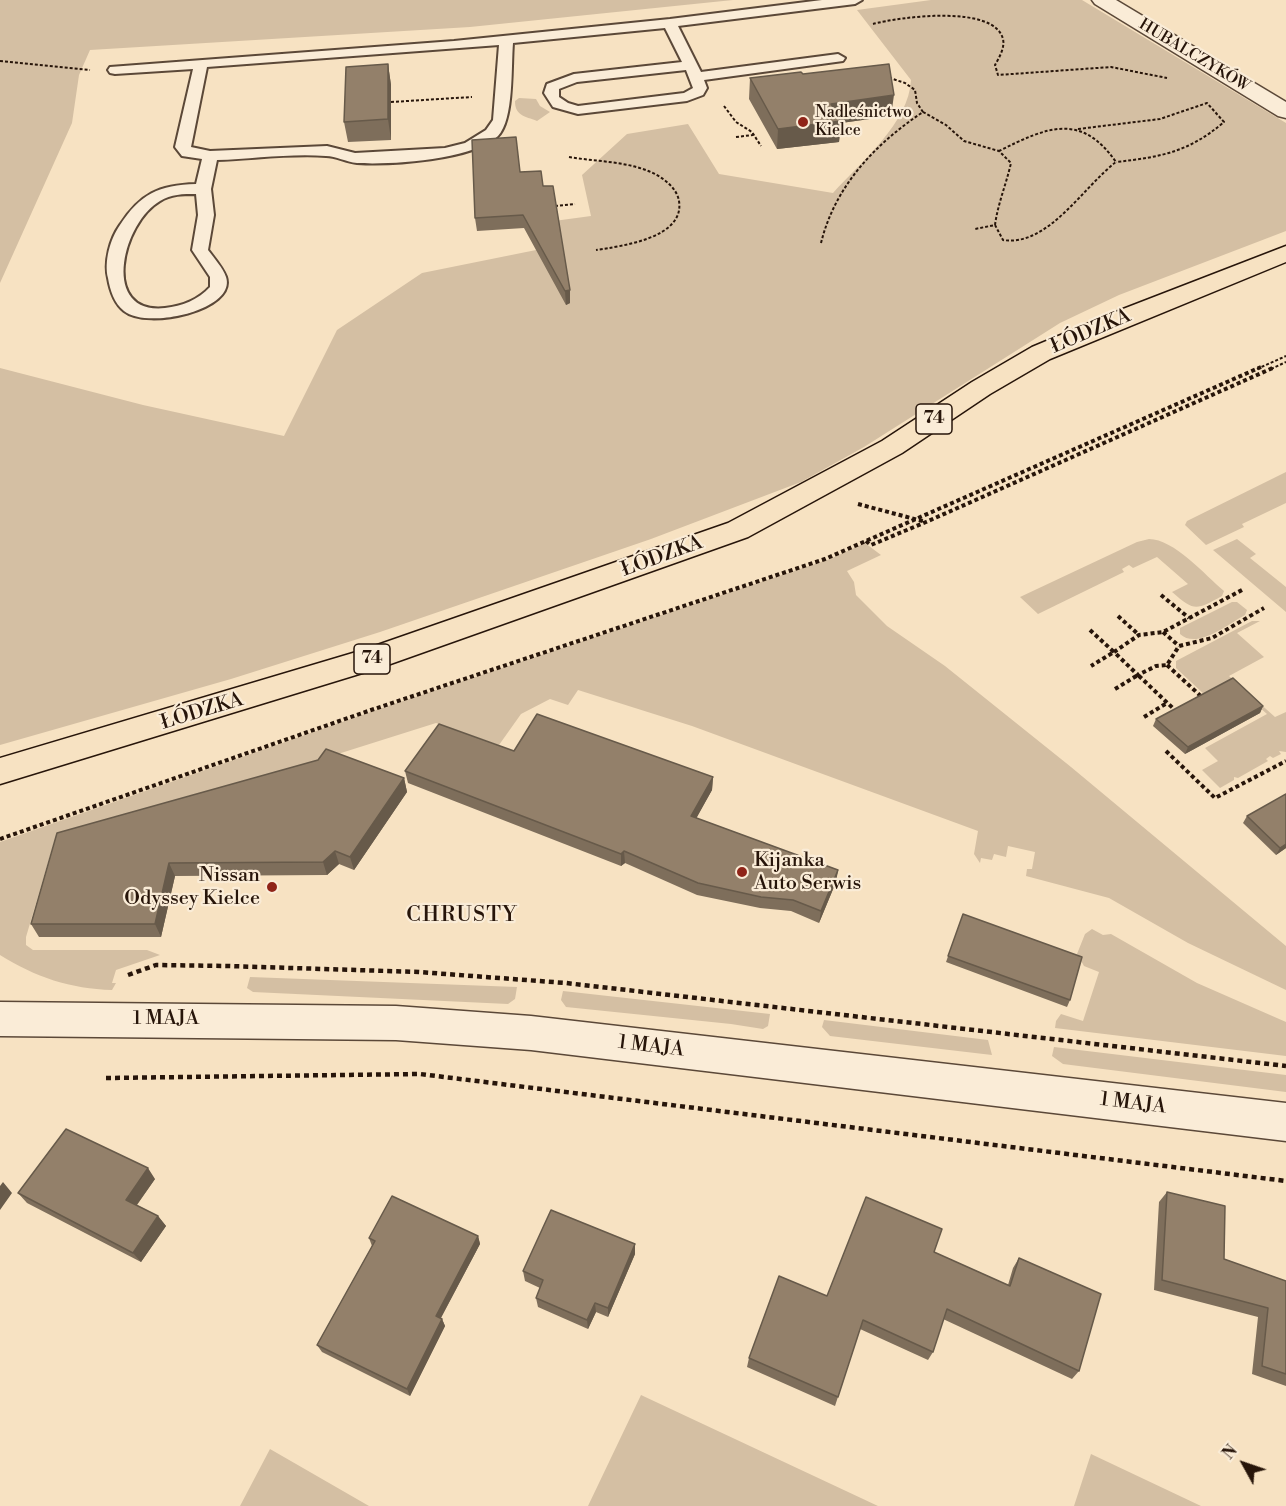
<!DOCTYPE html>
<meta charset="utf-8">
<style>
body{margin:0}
#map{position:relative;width:1286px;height:1506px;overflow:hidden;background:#f7e2c2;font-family:"Libre Bodoni",serif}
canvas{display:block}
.north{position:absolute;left:1214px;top:1434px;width:60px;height:60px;-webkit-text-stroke:4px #faecd7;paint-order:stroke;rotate:310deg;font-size:16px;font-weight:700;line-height:24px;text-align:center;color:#27150a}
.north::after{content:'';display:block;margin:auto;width:21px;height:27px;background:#27150a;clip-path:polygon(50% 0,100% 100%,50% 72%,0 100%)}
</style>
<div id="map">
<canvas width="1286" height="1506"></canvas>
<div class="north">N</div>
</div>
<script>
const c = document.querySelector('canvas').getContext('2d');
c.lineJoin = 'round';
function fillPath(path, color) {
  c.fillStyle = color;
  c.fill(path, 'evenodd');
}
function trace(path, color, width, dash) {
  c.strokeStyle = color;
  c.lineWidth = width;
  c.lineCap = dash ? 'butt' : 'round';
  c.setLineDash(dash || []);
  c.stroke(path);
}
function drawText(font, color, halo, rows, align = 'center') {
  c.font = font + ' "Libre Bodoni",serif';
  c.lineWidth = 4.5;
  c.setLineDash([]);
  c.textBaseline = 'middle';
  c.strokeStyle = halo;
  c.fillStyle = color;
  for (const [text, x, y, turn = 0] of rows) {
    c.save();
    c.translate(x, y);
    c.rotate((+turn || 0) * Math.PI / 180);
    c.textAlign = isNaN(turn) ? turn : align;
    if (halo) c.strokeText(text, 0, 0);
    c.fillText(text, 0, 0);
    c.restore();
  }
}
const green = new Path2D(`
 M 0,0 L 733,0 L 470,27 L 90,50 L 79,75 L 72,123 L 0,283 Z
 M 931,0 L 1082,0 L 1286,123 L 1286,231 L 1119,295 L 1060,323 L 864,447 L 801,482 L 651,539 L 380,632 L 231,679 L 0,745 L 0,368 L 143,405 L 284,436 L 337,330 L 422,273 L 546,248 L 554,221 L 591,216 L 582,175 L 627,134 L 688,124 L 719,174 L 833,193 C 861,162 909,123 911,80 L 857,10 Z
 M 519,98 L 536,99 L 540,106 L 550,112 L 537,121 C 525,116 515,116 515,101 Z
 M 1286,472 L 1286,503 L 1242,524 L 1244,527 L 1206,545 L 1185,525 L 1187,521 Z
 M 1149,539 C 1174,539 1205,575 1224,591 L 1222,596 C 1196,610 1195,612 1172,592 L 1188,584 L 1157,557 L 1133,568 L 1129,565 L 1122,569 L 1124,572 L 1038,614 L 1020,597 L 1137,542 Z
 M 1237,539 L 1256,554 L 1250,558 L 1286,587 L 1286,612 L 1213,550 Z
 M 865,543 L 881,555 L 847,571 L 854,582 L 856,595 L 887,626 L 945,666 L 1071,767 L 1286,946 L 1286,990 L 1188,943 L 1109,898 L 1026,876 L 1027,869 L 1032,869 L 1035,852 L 1008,846 L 1006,857 L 994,854 L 992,860 L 981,858 L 980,863 L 974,854 L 978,831 L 692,726 L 578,690 L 568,705 L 550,699 L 521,714 L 499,745 L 436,723 L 322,759 L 314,767 L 54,842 L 26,937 L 26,945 L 33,950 L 147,950 L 160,955 L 116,970 L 112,983 L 116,983 L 112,990 C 71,989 35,977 0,955 L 0,842 L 382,708 L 830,559 Z
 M 1232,602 L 1237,602 L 1247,610 L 1245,615 C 1228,624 1197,650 1180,634 L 1180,628 Z
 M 1252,621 L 1260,621 L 1237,633 L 1264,657 L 1229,676 L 1275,717 L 1286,712 L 1286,752 L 1279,751 L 1281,754 L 1273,758 L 1270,756 L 1266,759 L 1268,761 L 1238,778 L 1234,777 L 1234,780 L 1220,788 L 1202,770 L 1218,761 L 1205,748 L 1267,714 L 1231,682 L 1206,696 L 1176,668 L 1176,661 Z
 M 1092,929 L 1103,935 L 1111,934 L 1197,983 L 1286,1022 L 1286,1056 L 1055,1028 L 1056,1021 L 1061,1014 L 1083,1021 L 1099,972 L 1084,966 L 1077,954 L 1085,934 Z
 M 250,977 L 517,987 L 515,999 L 508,1004 L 253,992 L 247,988 Z
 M 563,991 L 770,1014 L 768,1026 L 763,1029 L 731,1024 L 566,1007 L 561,1000 Z
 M 824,1020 L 988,1040 L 992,1055 L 830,1036 L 822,1027 Z
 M 1054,1047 L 1286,1075 L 1286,1092 L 1063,1064 L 1052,1056 Z
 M 641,1395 L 878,1506 L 588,1506 Z
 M 270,1449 L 369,1506 L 240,1506 Z
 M 1091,1454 L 1201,1506 L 1074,1506 Z`);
const pathFar2 = new Path2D(`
 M 873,24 C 899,17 994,4 1003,39 C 1005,48 999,58 995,65 L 998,75 L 1111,67 L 1167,78
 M 0,61 L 90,70
 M 391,102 L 472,97
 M 724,106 L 736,122 L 752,132 L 761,146
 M 923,112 L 946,125 L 964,141 L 999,151 L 1011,163 C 1006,185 998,203 995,225 L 975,229
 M 1078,129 L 1160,119 L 1207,103 L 1224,122 C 1189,152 1161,157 1116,162
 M 736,137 L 753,135
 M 569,157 C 598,162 629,161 655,174 C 666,180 677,189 679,201 C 685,238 622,246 596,250
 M 555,206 L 575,204
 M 995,225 L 1003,240 C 1048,247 1083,187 1116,162 C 1081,112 1047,127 999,151
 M 821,243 C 835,186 875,144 923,112 L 917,103 L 915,90 L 905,83 L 887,77
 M 1257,369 L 1286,356
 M 1271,369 L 1286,362`);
const pathFar1 = new Path2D(`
 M 858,504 L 926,522
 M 866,541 L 871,545 L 926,522 L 1275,367
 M 1242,590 L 1163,632 L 1139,635 L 1114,652 L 1138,675 L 1156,666 L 1167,665 L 1179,646 L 1212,638 L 1264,608
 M 1161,595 L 1189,618
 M 1118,616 L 1139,635
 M 1090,630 L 1114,652 L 1091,666
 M 1163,632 L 1179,646
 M 1167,665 L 1204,699
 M 1115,689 L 1138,675 L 1177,712
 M 1144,717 L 1167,703
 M 1166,751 L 1215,798 L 1286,761
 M 0,839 L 371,710 L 825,559 L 1261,367`);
const path = new Path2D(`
 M 128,975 L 156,965 L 228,966 L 419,972 L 566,983 L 1286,1066
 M 106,1078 L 420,1074 L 1286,1181`);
const service = new Path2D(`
 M 822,0 L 862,0 L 855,4 L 678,26 L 701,72 L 838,54 L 845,58 L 843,61 L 704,80 L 707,88 L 703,95 L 687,101 L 578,114 L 553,107 L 544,93 L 547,84 L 574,74 L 682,62 L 665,28 L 513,43 C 511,67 514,119 498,136 C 473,160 391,165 357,163 C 346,162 336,156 326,156 C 291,153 252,159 217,160 L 211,189 L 214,215 L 208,250 C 214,258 223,268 226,277 C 237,310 147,330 124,311 C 114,303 110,290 108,278 C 104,262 110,239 120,225 C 140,194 159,185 196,184 L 202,159 L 182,156 L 175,147 L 193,69 L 115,74 L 110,73 L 108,70 L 110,67 L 454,41 L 670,19 ZM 499,45 L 493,120 L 486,130 L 465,143 L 445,148 L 355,153 L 327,146 L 210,151 L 191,147 L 207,67 ZM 686,70 L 693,88 L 684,93 L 578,106 L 568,103 L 559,97 L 559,89 L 577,82 ZM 196,194 L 198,215 L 192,250 L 210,277 L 210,287 C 198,300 182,306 165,308 C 100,315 122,223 160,201 C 171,194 183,194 196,194 Z`);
const minor = new Path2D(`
 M 1092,0 L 1116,0 L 1286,102 L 1286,118 L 1278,116 L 1095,4 Z`);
const tertiary = new Path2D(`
 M 0,1002 L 396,1006 L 531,1016 L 1286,1103 L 1286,1141 L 531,1050 L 396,1040 L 0,1036 Z`);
const primary = new Path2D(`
 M 1286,246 L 1286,262 L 1050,359 L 990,394 L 902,453 L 748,537 L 382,667 L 0,784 L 0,758 L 363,650 L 728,523 L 882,441 L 972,382 L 1032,347 L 1123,309 Z`);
const wall = new Path2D(`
 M 388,64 L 391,85 L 391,140 L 348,142 L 344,122 Z
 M 803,74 L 891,116 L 841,123 L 839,142 L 777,149 L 749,99 L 750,78 Z
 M 520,172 L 543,186 L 570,303 L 566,305 L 524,228 L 477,231 L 475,218 Z
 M 1263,706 L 1260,713 L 1185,754 L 1153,726 L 1156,719 Z
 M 514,751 L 713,777 L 712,790 L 696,818 L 838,870 L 836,882 L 819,923 L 791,911 L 760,908 L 697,895 L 625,863 L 621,866 L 408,783 L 405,771 Z
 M 404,778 L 407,792 L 354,870 L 339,864 L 327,875 L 175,876 L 161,937 L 39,937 L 31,924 L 57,833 Z
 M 1247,816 L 1286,848 L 1276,855 L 1243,823 Z
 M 963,914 L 1070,1000 L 1067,1007 L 946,962 Z
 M 155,1179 L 137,1205 L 158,1216 L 166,1226 L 141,1262 L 27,1203 L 18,1193 Z
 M 1167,1192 L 1224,1259 L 1286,1281 L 1286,1386 L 1252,1374 L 1258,1317 L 1154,1290 L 1159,1202 Z
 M 478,1236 L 480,1244 L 441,1318 L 442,1319 L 445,1326 L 410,1396 L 322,1352 L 317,1345 L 372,1246 L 369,1238 Z
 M 635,1244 L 635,1254 L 608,1317 L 596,1312 L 588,1329 L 538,1307 L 536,1298 L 540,1288 L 525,1281 L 523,1271 Z
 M 934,1252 L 1008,1285 L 1013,1268 L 1019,1258 L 1079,1371 L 1072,1379 L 943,1319 L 933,1352 L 928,1360 L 860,1329 L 835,1406 L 747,1367 L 749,1358 L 827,1296 Z`);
const shadedWall = new Path2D(`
 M 388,64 L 391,85 L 391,140 L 388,119 Z
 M 894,95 L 891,116 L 841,123 L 839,142 L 777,149 L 778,129 L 831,104 Z
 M 570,290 L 570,303 L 566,305 L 565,291 Z
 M 1263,706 L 1260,713 L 1185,754 L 1188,747 Z
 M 713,777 L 712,790 L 691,828 L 691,816 Z
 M 404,778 L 407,792 L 354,870 L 350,857 Z
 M 1286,844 L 1286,848 L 1276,855 L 1280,848 Z
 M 335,851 L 339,864 L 327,875 L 323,862 Z
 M 624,851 L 625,863 L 621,866 L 621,854 Z
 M 169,863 L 175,876 L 161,937 L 155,924 Z
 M 838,870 L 836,882 L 819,923 L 821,911 Z
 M 148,1168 L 155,1179 L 133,1210 L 126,1200 Z
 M 3,1182 L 12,1193 L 0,1210 L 0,1186 Z
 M 158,1216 L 166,1226 L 141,1262 L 133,1253 Z
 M 478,1236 L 480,1244 L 438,1323 L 436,1316 Z
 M 635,1244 L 635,1254 L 608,1317 L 608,1308 Z
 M 595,1303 L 596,1312 L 588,1329 L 587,1320 Z
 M 442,1319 L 445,1326 L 410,1396 L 407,1389 Z`);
const building = new Path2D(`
 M 388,64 L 388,119 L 344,122 L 346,67 Z
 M 889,64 L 894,95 L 831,104 L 841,121 L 778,129 L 750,78 L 801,72 L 803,74 Z
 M 516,137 L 520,172 L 541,171 L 543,186 L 553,186 L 570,290 L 565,291 L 523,215 L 475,218 L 472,140 Z
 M 1233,678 L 1263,706 L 1188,747 L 1156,719 Z
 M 537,714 L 713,777 L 691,816 L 838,870 L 821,911 L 793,900 L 761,897 L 698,883 L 624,851 L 621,854 L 405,771 L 439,724 L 514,751 Z
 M 326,749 L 404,778 L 350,857 L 335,851 L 323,862 L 169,863 L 155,924 L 31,924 L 57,833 L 318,760 Z
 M 1286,794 L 1286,844 L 1280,848 L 1247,816 Z
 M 963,914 L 1082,957 L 1070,1000 L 948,956 Z
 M 66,1129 L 148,1168 L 126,1200 L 158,1216 L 133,1253 L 18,1193 Z
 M 1167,1192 L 1225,1206 L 1224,1259 L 1286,1281 L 1286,1374 L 1262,1366 L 1268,1308 L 1162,1280 Z
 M 392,1196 L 478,1236 L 436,1316 L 442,1319 L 407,1389 L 317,1345 L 375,1241 L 369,1238 Z
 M 866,1197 L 942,1229 L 934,1252 L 1010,1286 L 1019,1258 L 1101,1294 L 1079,1371 L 947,1309 L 933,1352 L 863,1320 L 838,1397 L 749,1358 L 779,1276 L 827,1296 Z
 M 551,1210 L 635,1244 L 608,1308 L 595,1303 L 587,1320 L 536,1298 L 543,1280 L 523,1271 Z`);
const markers = [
 [803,122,6,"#8f2418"],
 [742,872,6,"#8f2418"],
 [272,887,6,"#8f2418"]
];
const farStreetnames = [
 ["HUBALCZYKÓW",1194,56,31]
];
const farPoinames = [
 ["Nadleśnictwo",815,113],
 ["Kielce",815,131]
];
const shields = [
 [934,419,36],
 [372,659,36]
];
const shieldNames = [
 ["74",934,419],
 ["74",372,659]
];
const streetNames = [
 ["ŁÓDZKA",1091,332,-23],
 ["ŁÓDZKA",662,557,-20],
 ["ŁÓDZKA",202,712,-17],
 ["1 MAJA",166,1019],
 ["1 MAJA",651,1047,7],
 ["1 MAJA",1133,1104,7]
];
const poiNames = [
 ["Kijanka",754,861],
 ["Auto Serwis",754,884],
 ["Nissan",260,876,"right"],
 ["Odyssey Kielce",260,899,"right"]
];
const neighbourhoodNames = [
 ["CHRUSTY",462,916]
];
fillPath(green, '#d4bfa3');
trace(service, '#5b4838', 4);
trace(minor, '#5b4838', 3);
trace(tertiary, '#5b4838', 3);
trace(primary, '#27150a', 3);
trace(pathFar2, '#27150a', 2, [3, 2]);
trace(pathFar1, '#27150a', 4, [4, 3]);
trace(path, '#27150a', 4.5, [5, 4]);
fillPath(service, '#faecd7');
fillPath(minor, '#faecd7');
fillPath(tertiary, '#faecd7');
fillPath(primary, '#f7e2c2');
fillPath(wall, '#7e6e5b');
fillPath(shadedWall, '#675a4a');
fillPath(building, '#93806a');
trace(building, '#675a4a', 1.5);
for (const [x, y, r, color] of markers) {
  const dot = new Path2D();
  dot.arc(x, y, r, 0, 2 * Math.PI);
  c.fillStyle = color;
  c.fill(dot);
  trace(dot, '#faecd7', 2);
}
drawText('16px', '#27150a', '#faecd7', farStreetnames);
drawText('16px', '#27150a', '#faecd7', farPoinames, 'left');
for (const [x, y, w] of shields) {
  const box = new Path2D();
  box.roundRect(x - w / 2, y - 15, w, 30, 4.5);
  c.fillStyle = '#faecd7';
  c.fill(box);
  trace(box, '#27150a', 1.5);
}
drawText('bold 18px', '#27150a', null, shieldNames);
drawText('20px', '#27150a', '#faecd7', streetNames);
drawText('20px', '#27150a', '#faecd7', poiNames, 'left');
c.letterSpacing = '1.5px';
drawText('21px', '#27150a', '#faecd7', neighbourhoodNames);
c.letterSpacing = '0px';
</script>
